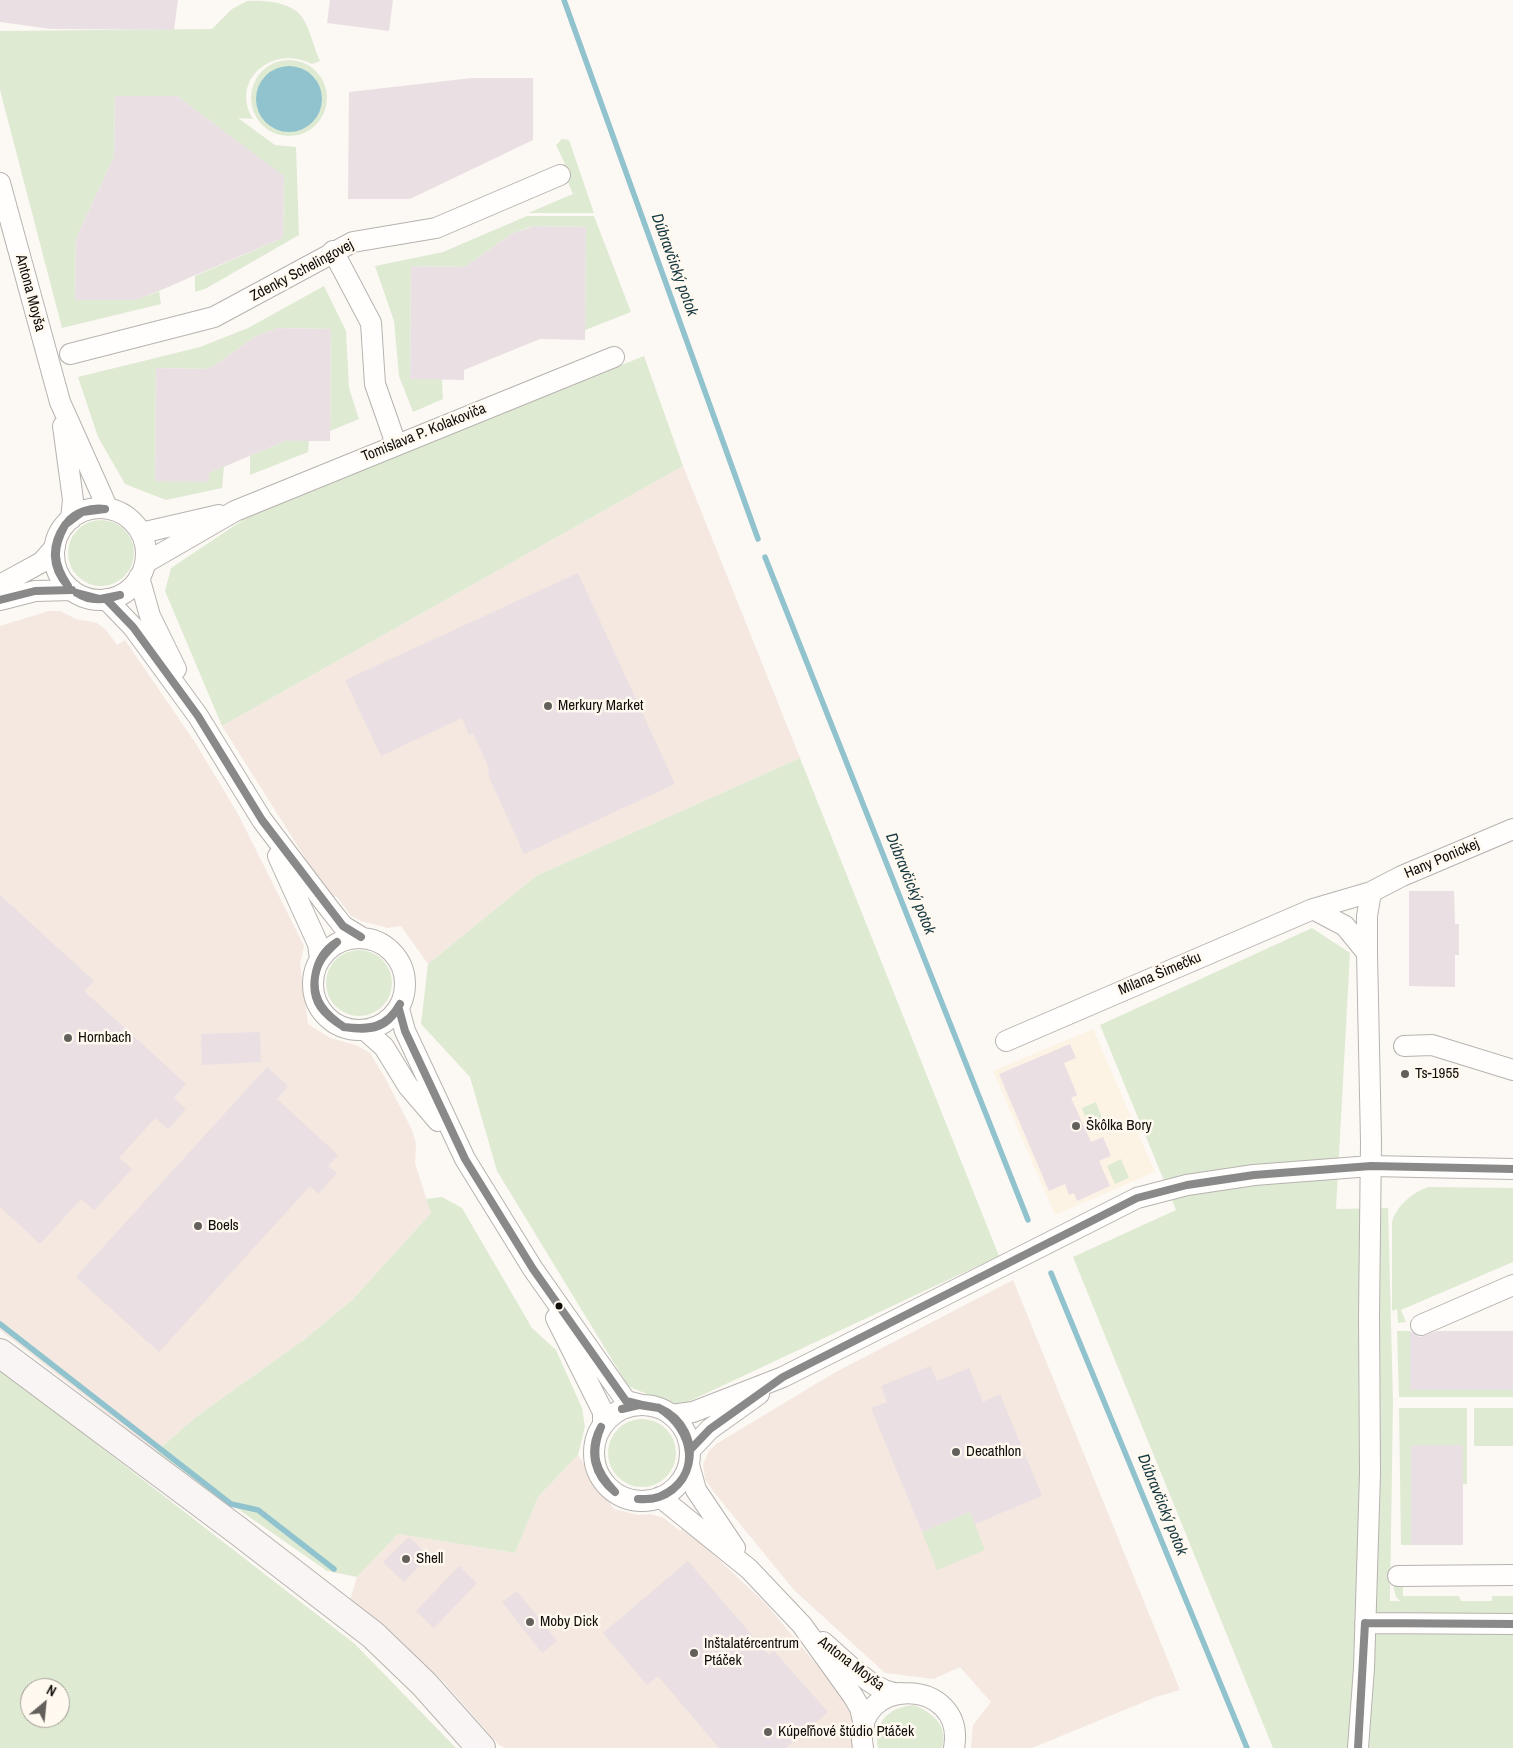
<!DOCTYPE html>
<meta charset="utf-8">
<style>
body{margin:0}
#map{position:relative;width:1513px;height:1748px;overflow:hidden;background:#fcf8f4;font-family:"Archivo Narrow",sans-serif}
canvas{display:block}
.north{position:absolute;left:20px;top:1678px;width:50px;height:50px;box-sizing:border-box;background:#fff9f0;border:1px solid #a09b93;border-radius:50%;rotate:28deg;font-size:14px;font-weight:700;line-height:20px;text-align:center;color:#110d08}
.north::after{content:'';display:block;margin:auto;width:18px;height:22px;background:#635f5b;clip-path:polygon(50% 0,100% 100%,50% 72%,0 100%)}
</style>
<div id="map">
<canvas width="1513" height="1748"></canvas>
<div class="north">N</div>
</div>
<script>
const c = document.querySelector('canvas').getContext('2d');
c.lineJoin = 'round';
function fillPath(path, color) {
  c.fillStyle = color;
  c.fill(path, 'evenodd');
}
function trace(path, color, width, dash) {
  c.strokeStyle = color;
  c.lineWidth = width;
  c.lineCap = dash ? 'butt' : 'round';
  c.setLineDash(dash || []);
  c.stroke(path);
}
function drawText(font, color, halo, rows, align = 'center') {
  c.font = font + ' "Archivo Narrow",sans-serif';
  c.lineWidth = 5;
  c.setLineDash([]);
  c.textBaseline = 'middle';
  c.strokeStyle = halo;
  c.fillStyle = color;
  for (const [text, x, y, turn = 0] of rows) {
    c.save();
    c.translate(x, y);
    c.rotate((+turn || 0) * Math.PI / 180);
    c.textAlign = isNaN(turn) ? turn : align;
    if (halo) c.strokeText(text, 0, 0);
    c.fillText(text, 0, 0);
    c.restore();
  }
}
const commercial = new Path2D(`
 M 683,466 L 800,758 L 536,876 L 428,964 L 401,926 L 388,928 L 361,921 L 351,916 L 336,896 L 331,899 L 222,726 Z
 M 49,611 L 60,611 L 76,619 L 97,623 L 106,630 L 117,645 L 125,640 L 196,744 L 238,814 L 304,946 L 300,964 L 308,1024 L 330,1038 L 356,1045 L 370,1053 L 384,1076 L 412,1130 L 416,1144 L 415,1163 L 431,1213 L 353,1299 L 305,1339 L 197,1416 L 156,1452 L 0,1330 L 0,626 Z
 M 1013,1280 L 1180,1690 L 1156,1697 L 1032,1748 L 971,1748 L 973,1725 L 991,1702 L 960,1667 L 934,1679 L 885,1673 L 794,1590 L 713,1491 L 705,1479 L 703,1464 L 709,1451 L 716,1444 L 834,1373 Z
 M 578,1455 L 614,1509 L 638,1515 L 651,1514 L 664,1518 L 680,1531 L 684,1527 L 765,1603 L 849,1703 L 856,1721 L 854,1748 L 505,1748 L 498,1744 L 443,1681 L 350,1600 L 357,1577 L 398,1534 L 515,1553 L 538,1497 Z`);
const built = new Path2D(`
 M 1093,1029 L 1155,1172 L 1055,1215 L 993,1071 Z`);
const green = new Path2D(`
 M 247,1 C 266,0 294,2 304,20 C 311,33 314,48 320,61 L 312,64 C 274,44 229,79 253,119 L 238,118 L 275,145 L 296,147 L 299,235 L 205,289 L 195,292 L 195,276 L 283,238 L 284,177 L 177,96 L 115,96 L 114,157 L 76,238 L 75,300 L 137,300 L 159,291 L 159,255 L 186,255 L 186,279 L 159,291 L 161,304 L 62,328 L 0,90 L 0,31 L 212,29 L 232,9 Z
 M251 98a38 38 0 1 1 76 0a38 38 0 1 1-76 0Z
 M 562,139 L 569,140 L 594,213 L 528,213 L 573,194 L 561,166 L 565,164 L 556,145 Z
 M 527,216 L 594,216 L 631,312 L 585,330 L 586,227 L 532,226 L 511,234 L 465,267 L 411,266 L 410,379 L 442,379 L 443,399 L 413,412 L 399,376 L 394,321 L 375,266 L 443,252 Z
 M 324,286 L 346,331 L 349,388 L 359,419 L 330,431 L 331,329 L 277,328 L 256,336 L 209,369 L 156,368 L 155,481 L 209,473 L 285,441 L 309,441 L 308,452 L 250,475 L 250,456 L 224,466 L 222,488 L 166,500 L 125,484 L 98,437 L 78,377 L 200,347 L 248,328 Z
 M 644,356 L 683,466 L 222,726 L 165,591 L 171,568 L 255,512 Z
 M68 553a33 33 0 1 1 66 0a33 33 0 1 1-66 0Z
 M 800,758 L 999,1256 L 677,1407 L 628,1386 L 497,1171 L 470,1077 L 421,1024 L 428,964 L 536,876 Z
 M 1312,928 L 1350,953 L 1336,1209 L 1388,1208 L 1393,1400 L 1390,1601 L 1400,1601 L 1396,1597 L 1392,1582 L 1403,1582 L 1403,1596 L 1459,1596 L 1461,1601 L 1492,1601 L 1492,1596 L 1513,1596 L 1513,1748 L 1273,1748 L 1073,1257 L 1176,1210 L 1100,1025 Z
 M326 983a33 33 0 1 1 66 0a33 33 0 1 1-66 0Z
 M 1096,1102 L 1103,1121 L 1089,1127 L 1082,1108 Z
 M 1121,1159 L 1129,1178 L 1115,1184 L 1107,1166 Z
 M 1428,1187 L 1513,1188 L 1513,1262 L 1401,1310 L 1406,1322 L 1398,1323 L 1397,1309 L 1392,1311 L 1392,1222 C 1397,1205 1412,1193 1428,1187 Z
 M 442,1197 L 462,1208 L 532,1328 L 556,1350 L 582,1408 L 585,1427 L 578,1455 L 538,1497 L 515,1553 L 398,1534 L 357,1577 L 327,1571 L 156,1452 L 197,1416 L 305,1339 L 353,1299 L 431,1213 L 426,1199 Z
 M 1397,1331 L 1410,1331 L 1410,1390 L 1513,1390 L 1513,1397 L 1399,1397 Z
 M 0,1369 L 355,1644 L 456,1748 L 0,1748 ZM 30,1688 L 60,1688 L 60,1718 L 30,1718 Z
 M 1399,1408 L 1467,1408 L 1467,1484 L 1463,1484 L 1463,1445 L 1411,1445 L 1411,1545 L 1401,1545 Z
 M 1474,1408 L 1513,1408 L 1513,1446 L 1474,1446 Z
 M608 1453a34 34 0 1 1 68 0a34 34 0 1 1-68 0Z
 M 970,1512 L 985,1550 L 937,1570 L 922,1532 Z
 M 914,1705 C 932,1712 949,1726 942,1748 L 878,1748 C 873,1722 889,1707 914,1705 Z`);
const water = new Path2D(`
 M256 99a33 33 0 1 1 66 0a33 33 0 1 1-66 0Z`);
const stream = new Path2D(`
 M 564,0 L 758,539
 M 765,557 L 1028,1220
 M 1051,1273 L 1247,1748
 M 0,1324 L 231,1504 L 258,1510 L 334,1569`);
const building = new Path2D(`
 M 0,0 L 178,0 L 174,30 L 51,29 L 0,22 Z
 M 330,0 L 393,0 L 389,31 L 327,23 Z
 M 472,78 L 533,78 L 533,140 L 410,199 L 348,199 L 349,92 Z
 M 115,96 L 177,96 L 284,176 L 283,238 L 137,300 L 75,300 L 76,238 L 114,157 Z
 M 533,226 L 586,227 L 585,340 L 540,339 L 464,370 L 464,380 L 410,379 L 411,266 L 465,267 L 511,234 Z
 M 277,328 L 331,329 L 330,441 L 285,441 L 209,473 L 209,482 L 155,481 L 156,368 L 209,369 L 256,336 Z
 M 578,573 L 675,784 L 524,854 L 489,777 L 488,766 L 473,733 L 469,735 L 462,718 L 381,756 L 345,680 Z
 M 1409,891 L 1454,891 L 1455,924 L 1459,924 L 1459,955 L 1455,955 L 1455,987 L 1409,986 Z
 M 0,895 L 94,981 L 84,991 L 186,1084 L 174,1098 L 186,1109 L 168,1129 L 155,1118 L 119,1158 L 132,1169 L 94,1210 L 81,1199 L 40,1244 L 0,1207 Z
 M 260,1032 L 261,1062 L 202,1065 L 201,1034 Z
 M 1070,1044 L 1076,1058 L 1064,1063 L 1077,1095 L 1071,1098 L 1091,1142 L 1103,1137 L 1111,1156 L 1099,1161 L 1110,1186 L 1077,1201 L 1074,1193 L 1069,1195 L 1065,1184 L 1049,1191 L 999,1074 Z
 M 267,1067 L 288,1086 L 277,1099 L 338,1155 L 328,1166 L 337,1173 L 318,1194 L 310,1186 L 159,1352 L 76,1277 Z
 M 1410,1331 L 1420,1337 L 1437,1331 L 1513,1331 L 1513,1390 L 1410,1390 Z
 M 930,1366 L 937,1381 L 969,1368 L 983,1402 L 1000,1394 L 1042,1496 L 975,1524 L 970,1512 L 922,1532 L 871,1408 L 887,1402 L 881,1386 Z
 M 1411,1445 L 1463,1445 L 1463,1545 L 1411,1545 Z
 M 409,1537 L 429,1556 L 404,1582 L 383,1562 Z
 M 688,1561 L 769,1655 L 774,1651 L 828,1712 L 786,1748 L 719,1748 L 658,1676 L 647,1685 L 603,1633 Z
 M 459,1566 L 477,1583 L 434,1628 L 416,1611 Z
 M 517,1591 L 557,1641 L 542,1653 L 502,1602 Z`);
const minor = new Path2D(`
 M 0,183 L 60,402 L 108,509
 M 333,251 L 371,323 L 375,384 L 396,444
 M 70,354 L 214,317 L 353,242 L 436,228 L 560,175
 M 63,426 L 73,500 L 71,519
 M54 554a46 46 0 1 1 92 0a46 46 0 1 1-92 0Z
 M 141,533 L 219,515
 M 145,563 L 235,511 L 614,357
 M 139,577 L 150,616 L 176,669
 M 0,585 L 42,562 L 55,547
 M 106,599 L 133,627 L 198,716 L 262,820 L 328,907 L 343,926 L 361,937
 M 0,600 L 35,591 L 72,590
 M 278,856 L 318,944 L 320,959
 M 1313,909 L 1345,926 L 1367,953
 M313 984a46 46 0 1 1 92 0a46 46 0 1 1-92 0Z
 M 399,1009 L 405,1031 L 465,1159 L 533,1269 L 626,1401 L 642,1405
 M 365,1030 L 384,1047 L 408,1086 L 438,1121
 M 1006,1041 L 1313,909 L 1371,892 L 1402,876 L 1513,829
 M 1404,1046 L 1432,1045 L 1513,1070
 M 556,1318 L 603,1412 L 603,1424
 M 1421,1325 L 1513,1285
 M594 1453a48 48 0 1 1 96 0a48 48 0 1 1-96 0Z
 M 672,1415 L 693,1412 L 783,1377 L 1137,1198 L 1187,1185 L 1254,1175 L 1371,1166 L 1513,1169
 M 690,1450 L 710,1429 L 759,1394
 M 689,1465 L 696,1490 L 735,1548
 M 660,1497 L 749,1569 L 802,1625 L 853,1696 L 860,1708 L 864,1725
 M 1398,1576 L 1513,1575
 M 1365,1623 L 1513,1624
 M 823,1642 C 842,1658 877,1696 901,1693
 M 863,1748 C 850,1674 967,1676 954,1748
 M 1358,1748 L 1364,1668 L 1370,1474 L 1369,1315 L 1371,1142 L 1367,953 L 1367,916 L 1371,892`);
const secondary = new Path2D(`
 M 0,1353 L 237,1530 L 373,1635 L 424,1684 L 481,1748`);
const bus1 = new Path2D(`
 M 66,524 C 74,512 91,507 105,509
 M 66,524 L 82,512 L 105,509
 M 65,525 C 52,549 53,563 68,586
 M 65,525 C 51,545 51,567 68,586
 M 77,593 L 100,599 L 120,595
 M 77,593 C 90,602 106,600 120,595
 M 106,599 L 133,627 L 198,716 L 262,820 L 343,926 L 361,937
 M 0,600 L 35,591 L 72,590
 M 315,977 C 312,1001 326,1015 344,1027
 M 315,977 C 311,1002 324,1015 344,1027
 M 315,977 C 317,963 324,950 337,942
 M 315,977 C 317,962 325,953 337,942
 M 399,1009 L 405,1031 L 465,1159 L 533,1269 L 626,1401 L 642,1405
 M 344,1027 C 369,1030 387,1028 400,1004
 M 344,1027 C 369,1031 387,1030 400,1004
 M 622,1409 L 637,1404 L 659,1408
 M 622,1409 L 639,1405 L 659,1408
 M 601,1427 C 590,1454 595,1471 615,1492
 M 601,1427 C 588,1451 594,1475 615,1492
 M 690,1450 L 710,1429 L 783,1377 L 1137,1198 L 1187,1185 L 1254,1175 L 1371,1166 L 1513,1169
 M 638,1499 C 694,1504 710,1430 659,1408
 M 638,1499 C 645,1499 655,1499 661,1496 C 703,1477 694,1429 659,1408
 M 1365,1623 L 1513,1624
 M 1358,1748 L 1365,1623`);
const markers = [
 [548,706,5,"#635f5b"],
 [68,1038,5,"#635f5b"],
 [1405,1074,5,"#635f5b"],
 [1076,1126,5,"#635f5b"],
 [198,1226,5,"#635f5b"],
 [559,1306,4.5,"#110d08"],
 [956,1452,5,"#635f5b"],
 [406,1559,5,"#635f5b"],
 [530,1622,5,"#635f5b"],
 [694,1653,5,"#635f5b"],
 [768,1732,5,"#635f5b"]
];
const streetNames = [
 ["Zdenky Schelingovej",302,271,-28],
 ["Antona Moyša",30,293,75],
 ["Tomislava P. Kolakoviča",424,433,-22],
 ["Hany Ponickej",1442,859,-23],
 ["Milana Šimečku",1160,974,-23],
 ["Antona Moyša",851,1664,37]
];
const poiNames = [
 ["Merkury Market",558,706],
 ["Hornbach",78,1038],
 ["Ts-1955",1415,1074],
 ["Škôlka Bory",1086,1126],
 ["Boels",208,1226],
 ["Decathlon",966,1452],
 ["Shell",416,1559],
 ["Moby Dick",540,1622],
 ["Inštalatércentrum",704,1644],
 ["Ptáček",704,1661],
 ["Kúpeľňové štúdio Ptáček",778,1732]
];
const waterNames = [
 ["Dúbravčický potok",674,265,70],
 ["Dúbravčický potok",910,884,68],
 ["Dúbravčický potok",1162,1505,68]
];
fillPath(commercial, '#f4e8e1');
fillPath(built, '#fcf3e5');
fillPath(green, '#dfead3');
fillPath(water, '#90c3cd');
trace(stream, '#90c3cd', 5.5);
fillPath(building, '#eae0e3');
trace(minor, '#b7b3af', 22);
trace(secondary, '#b7b3af', 30);
trace(minor, '#fffefd', 20);
trace(secondary, '#f9f5f4', 28);
trace(bus1, '#898989', 8);
for (const [x, y, r, color] of markers) {
  const dot = new Path2D();
  dot.arc(x, y, r, 0, 2 * Math.PI);
  c.fillStyle = color;
  c.fill(dot);
  trace(dot, '#fff9f0', 2);
}
drawText('15px', '#110d08', '#fff9f0', streetNames);
drawText('15px', '#110d08', '#fff9f0', poiNames, 'left');
drawText('italic 16px', '#153840', '#fff9f0', waterNames);
</script>
